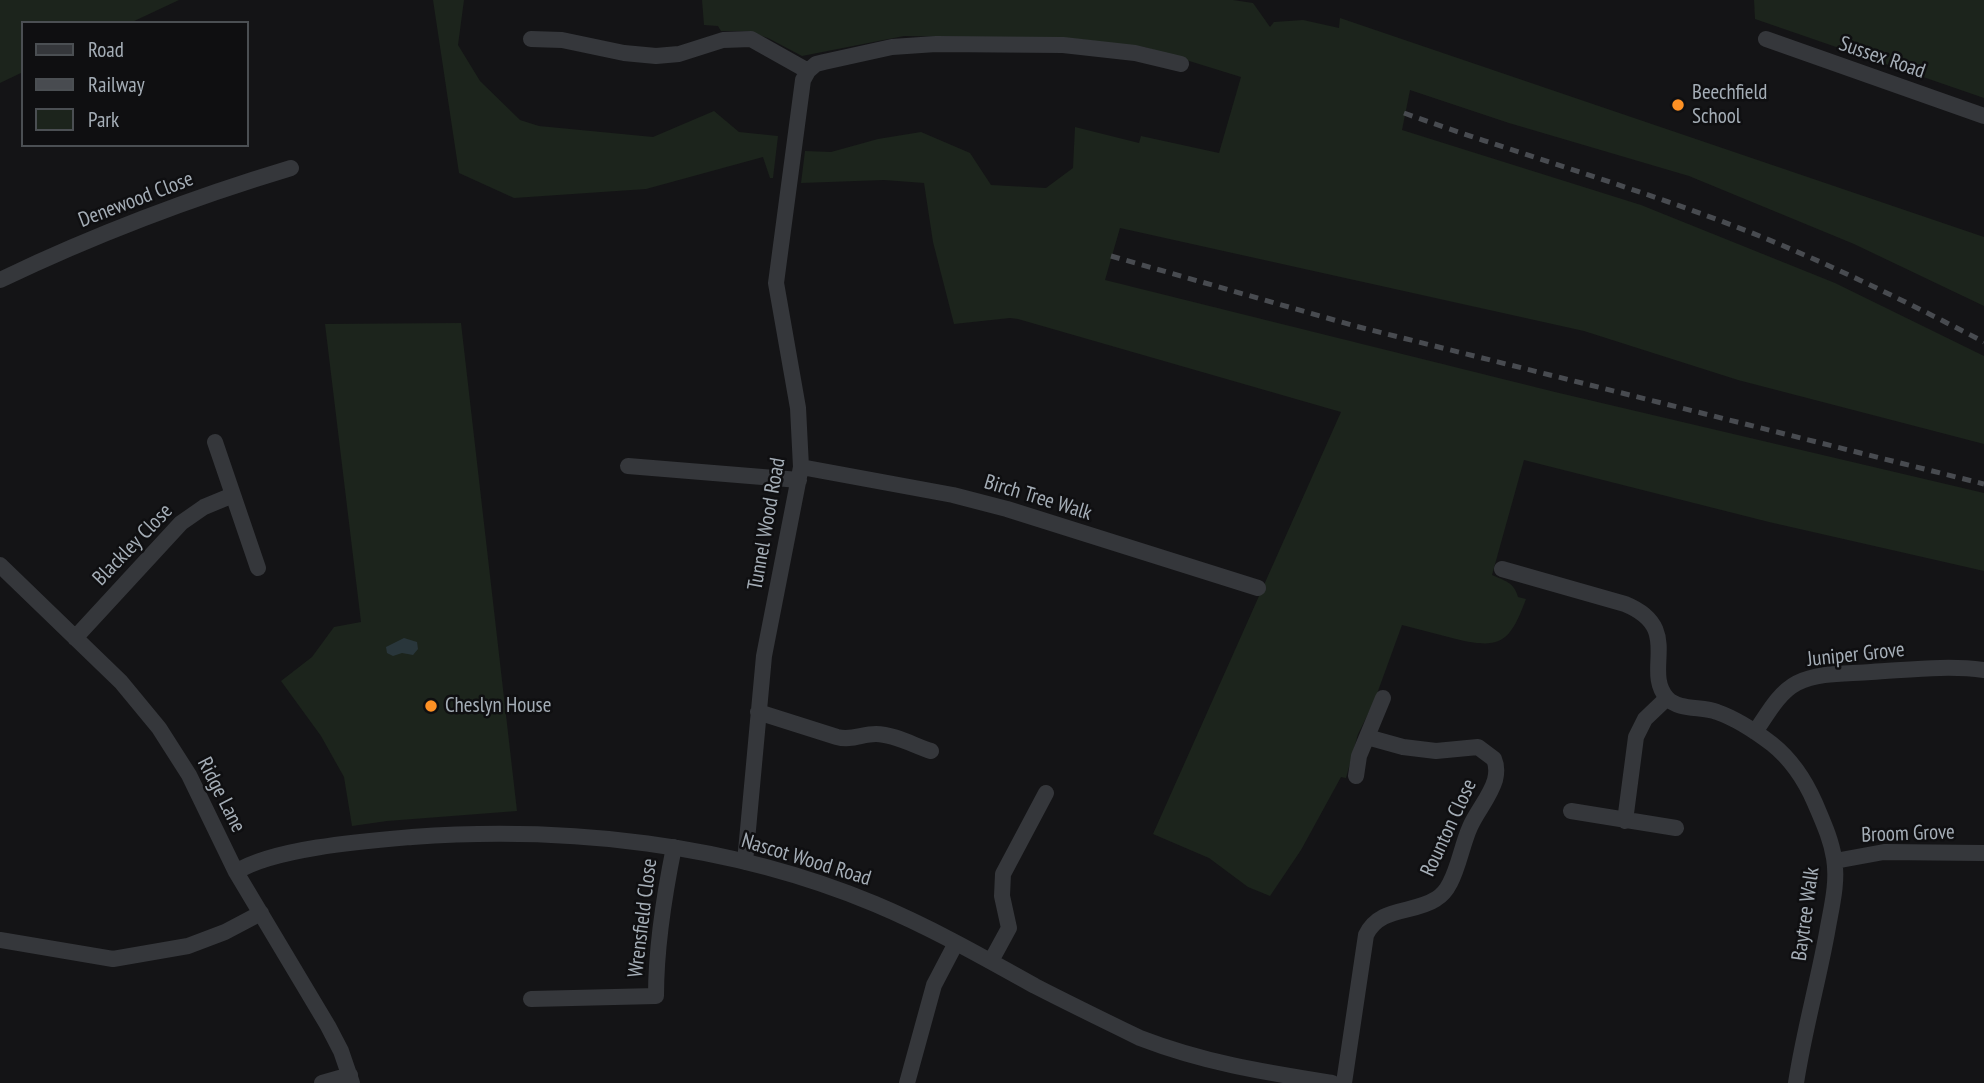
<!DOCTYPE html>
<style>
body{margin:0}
#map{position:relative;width:1984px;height:1083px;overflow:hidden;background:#141416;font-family:"PT Sans Narrow",sans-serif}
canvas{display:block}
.legend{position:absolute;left:21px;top:21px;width:228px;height:126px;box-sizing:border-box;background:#0f0f11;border:2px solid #4b4f53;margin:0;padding:9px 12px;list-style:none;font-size:21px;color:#a5aeb7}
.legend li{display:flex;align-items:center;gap:14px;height:35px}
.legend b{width:35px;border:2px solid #4b4f53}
</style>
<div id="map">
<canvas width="1984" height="1083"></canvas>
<ul class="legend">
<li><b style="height:9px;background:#35373b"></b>Road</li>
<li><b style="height:9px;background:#484b50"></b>Railway</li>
<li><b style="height:19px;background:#1c241c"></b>Park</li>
</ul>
</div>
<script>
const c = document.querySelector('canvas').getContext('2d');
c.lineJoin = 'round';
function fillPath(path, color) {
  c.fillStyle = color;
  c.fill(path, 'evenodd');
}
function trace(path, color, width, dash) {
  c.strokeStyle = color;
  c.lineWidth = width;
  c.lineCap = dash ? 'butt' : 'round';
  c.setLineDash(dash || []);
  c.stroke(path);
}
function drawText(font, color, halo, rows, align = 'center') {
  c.font = font + ' "PT Sans Narrow",sans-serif';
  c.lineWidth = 5;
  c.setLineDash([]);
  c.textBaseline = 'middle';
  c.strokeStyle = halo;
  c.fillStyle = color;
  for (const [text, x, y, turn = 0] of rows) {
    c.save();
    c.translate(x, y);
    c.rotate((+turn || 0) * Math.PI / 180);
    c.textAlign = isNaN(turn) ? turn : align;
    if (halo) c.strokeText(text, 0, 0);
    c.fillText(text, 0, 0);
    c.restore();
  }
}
const green = new Path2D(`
 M 0,0 L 179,0 L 130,23 L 23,23 L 23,72 L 0,83 Z
 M 433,0 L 464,0 L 458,45 L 480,81 L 520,120 L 539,126 L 653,137 L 714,111 L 739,132 L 778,136 L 773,178 L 770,178 L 763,157 L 646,189 L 514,198 L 459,173 Z
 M 702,0 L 1233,0 L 1253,3 L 1270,27 L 1274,22 L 1303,20 L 1339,28 L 1340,18 L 1984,237 L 1984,306 L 1854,244 L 1689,176 L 1509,123 L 1410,90 L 1402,130 L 1641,205 L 1835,283 L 1984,356 L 1984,444 L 1738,380 L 1584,331 L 1120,228 L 1105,280 L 1555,392 L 1984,493 L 1984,571 L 1769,522 L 1524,460 L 1492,575 C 1505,581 1514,582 1518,597 L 1526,599 C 1510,642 1501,650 1456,639 C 1438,634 1420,630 1402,625 L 1374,702 L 1358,734 L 1346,778 L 1341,777 L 1301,850 L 1270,896 L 1248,887 L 1209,858 L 1153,834 L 1341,412 L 1018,319 L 1010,318 L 954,324 L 933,242 L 924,183 L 884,180 L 801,183 L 805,151 L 831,152 L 878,139 L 921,132 L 970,153 L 991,185 L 1046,188 L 1073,168 L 1075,127 L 1139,143 L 1141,136 L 1219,153 L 1241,77 L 1144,47 L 1077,39 L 904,36 L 802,56 L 768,38 L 747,31 L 721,31 L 718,26 L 704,25 Z
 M 1754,0 L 1984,0 L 1984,98 L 1755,19 Z
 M 461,323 L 517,811 L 387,821 L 352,826 L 344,777 L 321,736 L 281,681 L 312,657 L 334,627 L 361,622 L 325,324 Z`);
const water = new Path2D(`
 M 404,638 L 417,642 L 418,649 L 413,655 L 402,653 L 393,656 L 387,653 L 386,647 Z`);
const minor = new Path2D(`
 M 531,39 L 562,40 L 624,53 L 656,56 L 679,54 L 723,40 L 751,39 L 808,71 L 816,64 L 824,62 L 892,47 L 936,44 L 1063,45 L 1135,53 L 1181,64
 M 1766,39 L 1984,116
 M 0,280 C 94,235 191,198 291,168
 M 215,442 L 258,568
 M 628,466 L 799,480
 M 801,467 L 953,495 L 1007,509 L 1258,588
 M 0,565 L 121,682 L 159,728 L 189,775 L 236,872 L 328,1026 L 341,1051 L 352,1083
 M 1502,569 L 1625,604 C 1684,628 1642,670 1667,698 C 1679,711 1702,706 1717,712 C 1737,719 1755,731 1772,744 C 1792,760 1805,780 1815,803 C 1823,822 1831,839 1834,858 C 1838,881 1832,905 1828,927 C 1819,979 1804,1030 1796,1083
 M 75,638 L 181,523 L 204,507 L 233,495
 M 758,712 L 837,737 C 851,741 862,734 876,734 C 894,734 915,746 931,751
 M 1755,732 C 1767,715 1778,693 1797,683 C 1819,672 1847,674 1871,672 C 1908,670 1947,665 1984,670
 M 1356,776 L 1359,756 L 1383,698
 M 1571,811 L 1676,828
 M 1625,821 L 1636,737 L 1645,719 L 1667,698
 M 1835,861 L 1884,852 L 1984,853
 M 745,862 L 764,656 L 801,467 L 798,408 L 776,283 L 803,80 L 808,71
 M 236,872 C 274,848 365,841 412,837 C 568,826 729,843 875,904 C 930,927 983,957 1035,986 C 1070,1004 1105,1021 1140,1038 C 1205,1063 1263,1072 1332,1083
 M 0,940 L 113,959 L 188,946 L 225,932 L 261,913
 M 991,961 L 1009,928 L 1002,896 L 1003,874 L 1046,793
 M 531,999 L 656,996 C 656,946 664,896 674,847
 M 322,1083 L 350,1075
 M 907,1083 L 934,985 L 956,943
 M 1344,1083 L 1366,935 C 1380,906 1413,914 1436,899 C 1441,896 1447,889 1450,883 C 1459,866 1462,845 1470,827 C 1477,811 1490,797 1495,780 C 1497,772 1497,766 1494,759 L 1478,747 L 1436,751 L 1403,747 L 1367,737`);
const rail = new Path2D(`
 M 1404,113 C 1518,154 1635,187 1747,231 C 1828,263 1907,302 1984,342
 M 1111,256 L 1355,326 L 1984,484`);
const markers = [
 [1678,105,7,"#fe9124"],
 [431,706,7,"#fe9124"]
];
const streetNames = [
 ["Sussex Road",1882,58,19],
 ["Denewood Close",136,200,-21],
 ["Birch Tree Walk",1038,498,17],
 ["Tunnel Wood Road",767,524,-80],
 ["Blackley Close",133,545,-46],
 ["Juniper Grove",1856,655,-6],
 ["Ridge Lane",221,795,63],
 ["Rounton Close",1449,828,-65],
 ["Broom Grove",1908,834,-2],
 ["Nascot Wood Road",806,860,17],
 ["Baytree Walk",1806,914,-82],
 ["Wrensfield Close",643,918,-83]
];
const poiNames = [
 ["Beechfield",1692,93],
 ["School",1692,117],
 ["Cheslyn House",445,706]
];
fillPath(green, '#1c241c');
fillPath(water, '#29363b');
trace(minor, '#35373b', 16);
trace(rail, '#484b50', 5, [9, 7]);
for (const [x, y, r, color] of markers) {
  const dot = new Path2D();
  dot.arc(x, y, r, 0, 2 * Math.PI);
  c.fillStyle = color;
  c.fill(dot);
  trace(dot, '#0f0f11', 2.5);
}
drawText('21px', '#a5aeb7', '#0f0f11', streetNames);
drawText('21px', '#a5aeb7', '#0f0f11', poiNames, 'left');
</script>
